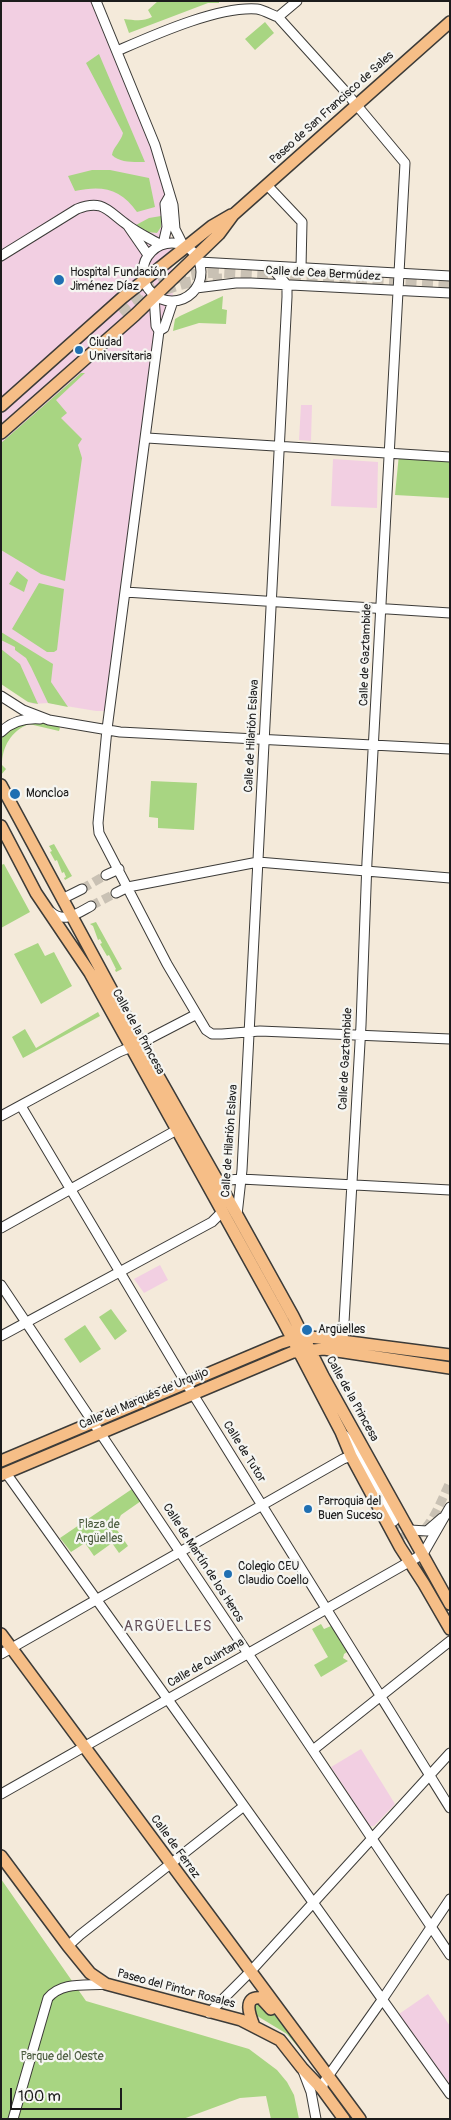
<!DOCTYPE html>
<meta charset="utf-8">
<style>
body{margin:0}
#map{position:relative;width:451px;height:2120px;overflow:hidden;background:#f4eada;font-family:Pangolin,sans-serif}
canvas{display:block}
.frame{position:absolute;inset:0;border:2px solid #1c1c1c;pointer-events:none}
.scale{position:absolute;left:10px;top:2088px;width:112px;height:22px;box-sizing:border-box;border:2px solid #1c1c1c;border-top:0;padding-left:6px;font-size:15px;line-height:18px;white-space:nowrap;color:#1c1c1c;-webkit-text-stroke:4px #f6f6f2;paint-order:stroke}
</style>
<div id="map">
<canvas width="451" height="2120"></canvas>
<div class="frame"></div>
<div class="scale">100 m</div>
</div>
<script>
const c = document.querySelector('canvas').getContext('2d');
c.lineJoin = 'round';
function fillPath(path, color) {
  c.fillStyle = color;
  c.fill(path, 'evenodd');
}
function trace(path, color, width, dash) {
  c.strokeStyle = color;
  c.lineWidth = width;
  c.lineCap = dash ? 'butt' : 'round';
  c.setLineDash(dash || []);
  c.stroke(path);
}
function drawText(font, color, halo, rows, align = 'center') {
  c.font = font + ' Pangolin,sans-serif';
  c.lineWidth = 4.5;
  c.setLineDash([]);
  c.textBaseline = 'middle';
  c.strokeStyle = halo;
  c.fillStyle = color;
  for (const [text, x, y, turn = 0] of rows) {
    c.save();
    c.translate(x, y);
    c.rotate((+turn || 0) * Math.PI / 180);
    c.textAlign = isNaN(turn) ? turn : align;
    if (halo) c.strokeText(text, 0, 0);
    c.fillText(text, 0, 0);
    c.restore();
  }
}
const built = new Path2D(`
 M 1,1 L 96,1 L 117,51 L 169,197 L 173,301 L 164,328 L 110,711 L 96,711 L 48,703 L 33,704 L 1,683 Z
 M 301,405 L 312,405 L 311,441 L 299,440 Z
 M 333,459 L 378,462 L 377,508 L 331,506 Z
 M 160,1265 L 168,1280 L 144,1293 L 134,1279 Z
 M 361,1749 L 395,1804 L 374,1826 L 370,1826 L 331,1767 Z
 M 428,1994 L 450,2026 L 450,2085 L 399,2014 Z`);
const green = new Path2D(`
 M 158,1 L 219,1 L 219,3 L 208,3 L 129,33 L 124,19 C 134,20 143,22 152,17 L 148,10 Z
 M 265,22 L 274,33 L 255,50 L 245,39 Z
 M 99,54 L 145,162 C 134,162 120,163 112,155 C 113,147 121,142 123,133 L 86,63 Z
 M 92,170 L 110,170 L 149,178 L 155,207 L 137,212 C 121,189 103,185 75,191 L 68,176 Z
 M 161,216 L 161,227 L 157,233 L 148,232 L 136,225 L 149,218 Z
 M 223,296 L 222,309 L 227,310 L 226,324 L 199,323 L 173,331 L 175,319 L 180,316 Z
 M 81,373 L 85,373 L 56,400 L 67,413 L 61,418 L 82,439 L 78,445 L 82,458 L 65,581 L 41,574 L 1,550 L 1,443 Z
 M 399,454 L 450,457 L 450,498 L 395,495 Z
 M 17,571 L 28,580 L 24,592 L 9,584 Z
 M 39,583 L 64,589 L 57,650 L 54,652 L 47,652 L 12,629 Z
 M 1,632 L 53,664 L 51,682 L 68,707 L 48,703 L 31,667 L 26,658 L 15,650 L 15,647 L 1,640 Z
 M 1,649 L 20,664 L 38,704 L 28,702 L 1,684 Z
 M 39,722 L 57,725 L 60,728 L 59,731 L 29,724 C 11,731 2,747 2,765 L 6,769 L 1,775 L 2,736 L 17,725 Z
 M 151,781 L 197,783 L 194,830 L 158,828 L 158,818 L 149,817 Z
 M 54,844 L 72,876 L 65,880 L 64,878 L 66,877 L 64,872 L 62,873 L 57,860 L 55,861 L 50,852 L 52,851 L 49,846 Z
 M 4,864 L 30,912 L 1,928 L 1,865 Z
 M 96,922 L 122,969 L 116,972 L 115,970 L 116,969 L 109,955 L 107,956 L 100,944 L 102,943 L 100,939 L 98,940 L 93,926 L 90,924 Z
 M 38,943 L 45,956 L 54,952 L 72,986 L 41,1004 L 14,954 Z
 M 98,1012 L 100,1016 L 23,1058 L 12,1037 L 25,1029 L 36,1048 Z
 M 111,1309 L 127,1331 L 115,1340 L 99,1317 Z
 M 85,1325 L 101,1349 L 80,1363 L 64,1339 Z
 M 132,1489 L 141,1501 L 121,1515 L 115,1527 L 128,1546 L 119,1553 L 112,1543 L 94,1556 L 85,1543 L 71,1552 L 60,1538 Z
 M 321,1624 L 324,1629 L 331,1626 L 347,1652 L 344,1654 L 343,1658 L 348,1661 L 321,1677 L 314,1665 L 328,1657 L 312,1629 Z
 M 1,1879 L 86,2001 L 249,2049 L 277,2070 L 287,2082 L 294,2095 L 299,2119 L 271,2119 L 266,2096 L 240,2098 L 183,2119 L 1,2119 Z
 M 257,2003 L 264,2004 L 291,2033 L 304,2052 L 303,2053 L 287,2034 L 254,2014 L 254,2005 Z`);
const minorTunnel = new Path2D(`
 M 82,889 L 106,875
 M 91,906 L 116,893
 M 394,1521 C 419,1565 440,1502 450,1482`);
const majorTunnel = new Path2D(`
 M 118,310 C 151,283 175,275 217,272 L 450,284
 M 123,316 C 154,290 181,280 222,279`);
const minor = new Path2D(`
 M 96,1 L 155,145 L 173,205 L 175,229 L 183,245
 M 278,17 L 344,90 L 405,163 L 367,861 L 361,1025 L 343,1340
 M 117,51 C 154,35 218,6 257,9 C 264,10 272,15 278,17 L 297,1
 M 267,185 L 302,222 L 301,268
 M 128,226 L 148,255
 M143 272a29 29 0 1 1 58 0a29 29 0 1 1-58 0Z
 M 163,244 L 167,227 L 165,204 L 169,197
 M 1,256 L 77,209 C 102,199 107,210 126,224 C 136,232 149,238 161,245
 M 199,262 L 450,276
 M 196,288 L 236,283 L 251,283 L 450,293
 M 154,296 L 156,326 L 159,331 L 107,729 L 98,823 L 99,833 L 167,964 L 206,1030 L 212,1034 L 222,1034 L 260,1031 L 450,1039
 M 159,331 L 164,328 L 173,301
 M 147,438 L 450,457
 M 125,592 L 450,613
 M 1,696 L 23,710 L 49,720 L 120,732 L 450,749
 M 1,732 C 12,721 25,718 40,719
 M 106,875 L 119,869
 M 116,893 L 128,887 L 258,862 L 450,878
 M 62,899 L 82,889
 M 51,912 C 64,924 78,913 91,906
 M 21,1106 L 186,1383 L 450,1808
 M 1,1116 L 119,1052 L 141,1043 L 195,1015
 M 214,1184 L 218,1181 L 241,1179 L 450,1190
 M 237,1215 L 242,1170 L 287,297 L 287,285 L 270,266
 M 1,1228 L 182,1127
 M 1,1285 C 152,1508 299,1732 450,1955
 M 1,1336 L 212,1222 L 222,1212
 M 344,1435 L 351,1443 L 394,1521
 M 6,1473 L 450,2094
 M 410,1530 L 427,1531 L 442,1518
 M 1,1654 L 343,1459 L 351,1456
 M 313,1750 L 450,1641
 M 1,1794 L 423,1554 L 450,1507
 M 68,1946 L 80,1935 L 244,1806
 M 209,2013 L 251,1971 L 450,1753
 M 303,2071 L 311,2092 L 316,2119
 M 322,2089 L 324,2082 L 382,2000 L 450,1899
 M 13,2119 L 48,1998 C 62,1981 87,1986 106,1984`);
const major = new Path2D(`
 M 1,406 L 122,298 L 212,226 L 231,215
 M 1,433 L 135,315 L 219,234 L 233,215 L 450,22
 M 1,785 L 156,1072 L 237,1215 L 293,1316 L 323,1376 L 450,1604
 M 1,826 L 36,893 L 90,973 L 283,1321 L 341,1432 L 351,1456 L 400,1547 L 424,1584 L 450,1629
 M 1,1461 L 281,1343 L 303,1336 L 450,1355
 M 1,1475 L 293,1352 L 324,1349 L 450,1368
 M 1,1634 L 360,2119
 M 1,1856 L 68,1946 L 90,1973 L 106,1984 L 241,2020 L 280,2040 L 302,2068 L 322,2089 L 344,2119
 M 254,2026 C 250,2016 242,1996 261,1998 L 271,2009`);
const markers = [
 [59,280,6,"#1f6fb2"],
 [79,350,5,"#1f6fb2"],
 [15,794,6,"#1f6fb2"],
 [307,1330,6,"#1f6fb2"],
 [308,1509,5,"#1f6fb2"],
 [228,1574,5,"#1f6fb2"]
];
const streetNames = [
 ["Paseo de San Francisco de Sales",332,108,-42],
 ["Calle de Cea Bermúdez",323,274,3],
 ["Calle de Gaztambide",366,655,-88],
 ["Calle de Hilarión Eslava",252,736,-87],
 ["Calle de la Princesa",138,1032,61],
 ["Calle de Gaztambide",346,1059,-87],
 ["Calle de Hilarión Eslava",230,1141,-86],
 ["Calle del Marqués de Urquijo",144,1399,-23],
 ["Calle de la Princesa",352,1399,61],
 ["Calle de Tutor",244,1452,58],
 ["Calle de Martín de los Heros",203,1563,57],
 ["Calle de Quintana",206,1663,-30],
 ["Calle de Ferraz",175,1847,54],
 ["Paseo del Pintor Rosales",176,1989,15]
];
const poiNames = [
 ["Hospital Fundación",70,273],
 ["Jiménez Díaz",70,287],
 ["Ciudad",89,343],
 ["Universitaria",89,357],
 ["Moncloa",26,794],
 ["Argüelles",318,1330],
 ["Parroquia del",318,1502],
 ["Buen Suceso",318,1516],
 ["Colegio CEU",238,1567],
 ["Claudio Coello",238,1581]
];
const parkNames = [
 ["Plaza de",99,1525],
 ["Argüelles",99,1539],
 ["Parque del Oeste",62,2057]
];
const quarterNames = [
 ["ARGÜELLES",168,1627]
];
fillPath(built, '#f2cfe2');
fillPath(green, '#a8d582');
trace(minorTunnel, '#c9c1b4', 9, [9, 4.5]);
trace(majorTunnel, '#c9c1b4', 11, [11, 5.5]);
trace(minor, '#3c3b38', 11);
trace(major, '#3c3b38', 14);
trace(minor, '#fff', 9);
trace(major, '#f6be87', 11);
for (const [x, y, r, color] of markers) {
  const dot = new Path2D();
  dot.arc(x, y, r, 0, 2 * Math.PI);
  c.fillStyle = color;
  c.fill(dot);
  trace(dot, '#f6f6f2', 2);
}
drawText('12px', '#1c1c1c', '#f6f6f2', streetNames);
drawText('12px', '#1c1c1c', '#f6f6f2', poiNames, 'left');
drawText('12px', '#4d5d40', '#f6f6f2', parkNames);
c.letterSpacing = '1px';
drawText('15px', '#634f58', '#f6f6f2', quarterNames);
c.letterSpacing = '0px';
</script>
